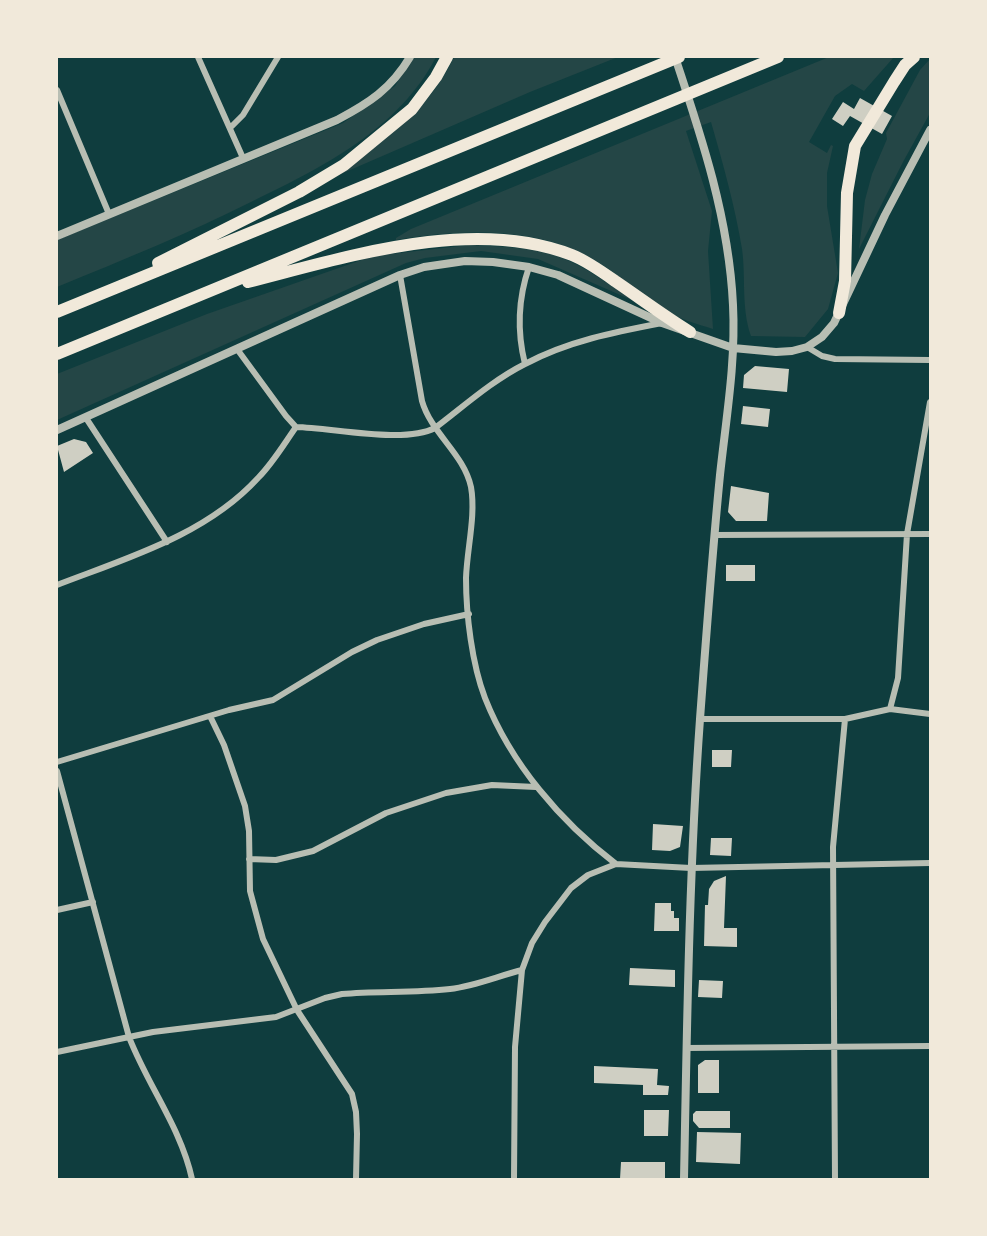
<!DOCTYPE html>
<style>
body{margin:0}
#map{position:relative;width:987px;height:1236px;overflow:hidden;background:#0f3d3e;font-family:"PT Sans",sans-serif}
canvas{display:block}
.frame{position:absolute;inset:0;border:58px solid #f1e9da;pointer-events:none}
</style>
<div id="map">
<canvas width="987" height="1236"></canvas>
<div class="frame"></div>
</div>
<script>
const c = document.querySelector('canvas').getContext('2d');
c.lineJoin = 'round';
function fillPath(path, color) {
  c.fillStyle = color;
  c.fill(path, 'evenodd');
}
function trace(path, color, width, dash) {
  c.strokeStyle = color;
  c.lineWidth = width;
  c.lineCap = dash ? 'butt' : 'round';
  c.setLineDash(dash || []);
  c.stroke(path);
}
const green = new Path2D(`
 M 413,57 L 436,57 C 399,129 323,167 253,201 C 189,233 123,260 57,287 L 57,240 L 343,123 L 395,86 Z
 M 454,57 L 618,57 L 530,92 L 334,177 C 380,144 430,110 454,57 Z
 M 829,57 L 894,57 L 864,91 L 852,84 L 835,96 L 809,142 L 827,153 L 831,145 L 833,146 L 827,173 L 827,206 L 838,273 L 828,309 L 805,337 L 751,336 C 741,308 746,277 742,249 C 735,206 723,164 711,122 L 686,131 L 712,211 L 708,251 L 713,329 C 697,324 680,319 666,311 C 642,296 622,277 598,262 C 540,226 461,229 396,240 L 396,238 L 411,229 Z
 M 930,59 L 930,113 L 903,162 L 859,249 L 865,200 L 872,174 L 887,139 L 886,133 L 920,70 Z
 M 469,245 C 500,246 532,247 562,258 C 588,268 611,286 634,301 L 538,259 L 481,251 L 425,258 L 406,263 L 57,420 L 57,374 L 207,314 L 373,256 Z`);
const building = new Path2D(`
 M 860,98 L 892,116 L 882,134 L 850,116 L 843,126 L 832,119 L 843,102 L 854,109 Z
 M 755,366 L 789,369 L 787,392 L 743,388 L 744,375 Z
 M 743,406 L 770,409 L 768,427 L 741,424 Z
 M 74,439 L 86,442 L 93,453 L 64,472 L 57,446 Z
 M 731,486 L 769,493 L 767,521 L 736,521 L 728,512 Z
 M 726,565 L 755,565 L 755,581 L 726,581 Z
 M 712,750 L 732,750 L 731,767 L 712,767 Z
 M 653,824 L 683,826 L 680,847 L 670,851 L 652,850 Z
 M 711,838 L 732,838 L 731,856 L 710,855 Z
 M 726,876 L 724,928 L 737,928 L 737,947 L 704,946 L 705,905 L 708,905 L 709,889 L 714,881 Z
 M 655,903 L 671,903 L 671,911 L 674,911 L 674,918 L 679,918 L 679,931 L 654,931 Z
 M 630,968 L 675,970 L 675,987 L 629,985 Z
 M 699,980 L 723,981 L 722,998 L 698,997 Z
 M 705,1060 L 719,1060 L 719,1093 L 698,1093 L 698,1065 Z
 M 594,1066 L 658,1069 L 657,1085 L 669,1086 L 668,1095 L 643,1095 L 643,1085 L 594,1083 Z
 M 644,1110 L 669,1110 L 668,1136 L 644,1136 Z
 M 696,1111 L 730,1111 L 730,1128 L 699,1128 L 693,1121 L 693,1114 Z
 M 697,1132 L 741,1133 L 740,1164 L 696,1162 Z
 M 621,1162 L 665,1162 L 665,1179 L 620,1179 Z`);
const minor = new Path2D(`
 M 198,57 L 243,158
 M 57,90 L 109,214
 M 230,128 L 243,115 L 278,57
 M 400,275 L 422,401 C 431,433 464,454 471,487 C 476,515 467,549 466,578 C 466,615 472,664 485,698 C 511,764 561,822 616,864
 M 807,347 L 822,356 L 835,359 L 930,360
 M 237,349 L 286,416 L 296,427
 M 525,364 C 517,332 518,299 529,267
 M 86,418 L 167,542
 M 296,427 C 334,428 404,444 435,428 C 464,406 493,380 525,364 C 568,341 615,332 662,323
 M 714,535 L 930,534
 M 57,585 C 127,558 206,535 258,478 C 273,463 284,444 296,427
 M 890,709 L 898,678 L 907,534 L 930,402
 M 210,716 L 224,745 L 245,806 L 249,831 L 250,891 L 263,939 L 297,1010 L 352,1094 L 356,1112 L 357,1134 L 356,1179
 M 700,719 L 845,719 L 890,709 L 930,714
 M 57,762 L 229,710 L 273,700 L 352,652 L 377,640 L 424,624 L 469,614
 M 57,771 L 129,1037 C 148,1086 181,1128 192,1179
 M 249,859 L 276,860 L 313,851 L 386,813 L 446,793 L 492,785 L 536,787
 M 57,910 L 93,902
 M 686,1048 L 930,1046
 M 57,1052 L 153,1032 L 276,1017 L 325,998 L 342,994 C 377,991 414,993 450,989 C 475,986 498,976 522,970 L 532,943 L 545,922 L 571,888 L 588,875 L 616,864 L 691,868 L 930,863
 M 514,1179 L 515,1047 L 522,970
 M 835,1179 L 833,847 L 845,719`);
const tertiary = new Path2D(`
 M 675,57 C 702,138 729,219 733,305 C 736,362 726,419 720,475 C 712,556 706,638 700,719 C 689,872 687,1026 684,1179
 M 57,236 L 337,120 C 369,103 391,89 410,57
 M 57,430 L 400,275 L 424,267 L 465,261 L 493,262 L 529,267 L 558,275 L 662,323 L 733,348 L 776,352 L 792,351 L 807,347 L 822,337 L 834,323 L 885,215 L 930,130`);
const motorway = new Path2D(`
 M 158,263 L 299,192 L 344,165 L 412,109 L 436,77 L 447,57
 M 248,282 C 347,257 472,216 572,255 C 587,261 601,271 615,281 C 640,298 664,316 690,332
 M 57,312 L 679,57
 M 839,313 L 845,281 L 847,193 L 855,146 L 894,82 L 905,65 L 914,57
 M 57,354 L 778,57`);
fillPath(green, '#244646');
fillPath(building, '#cfcfc3');
trace(minor, '#b8beb3', 6);
trace(tertiary, '#b8beb3', 8);
trace(motorway, '#f1e9da', 12);
</script>
